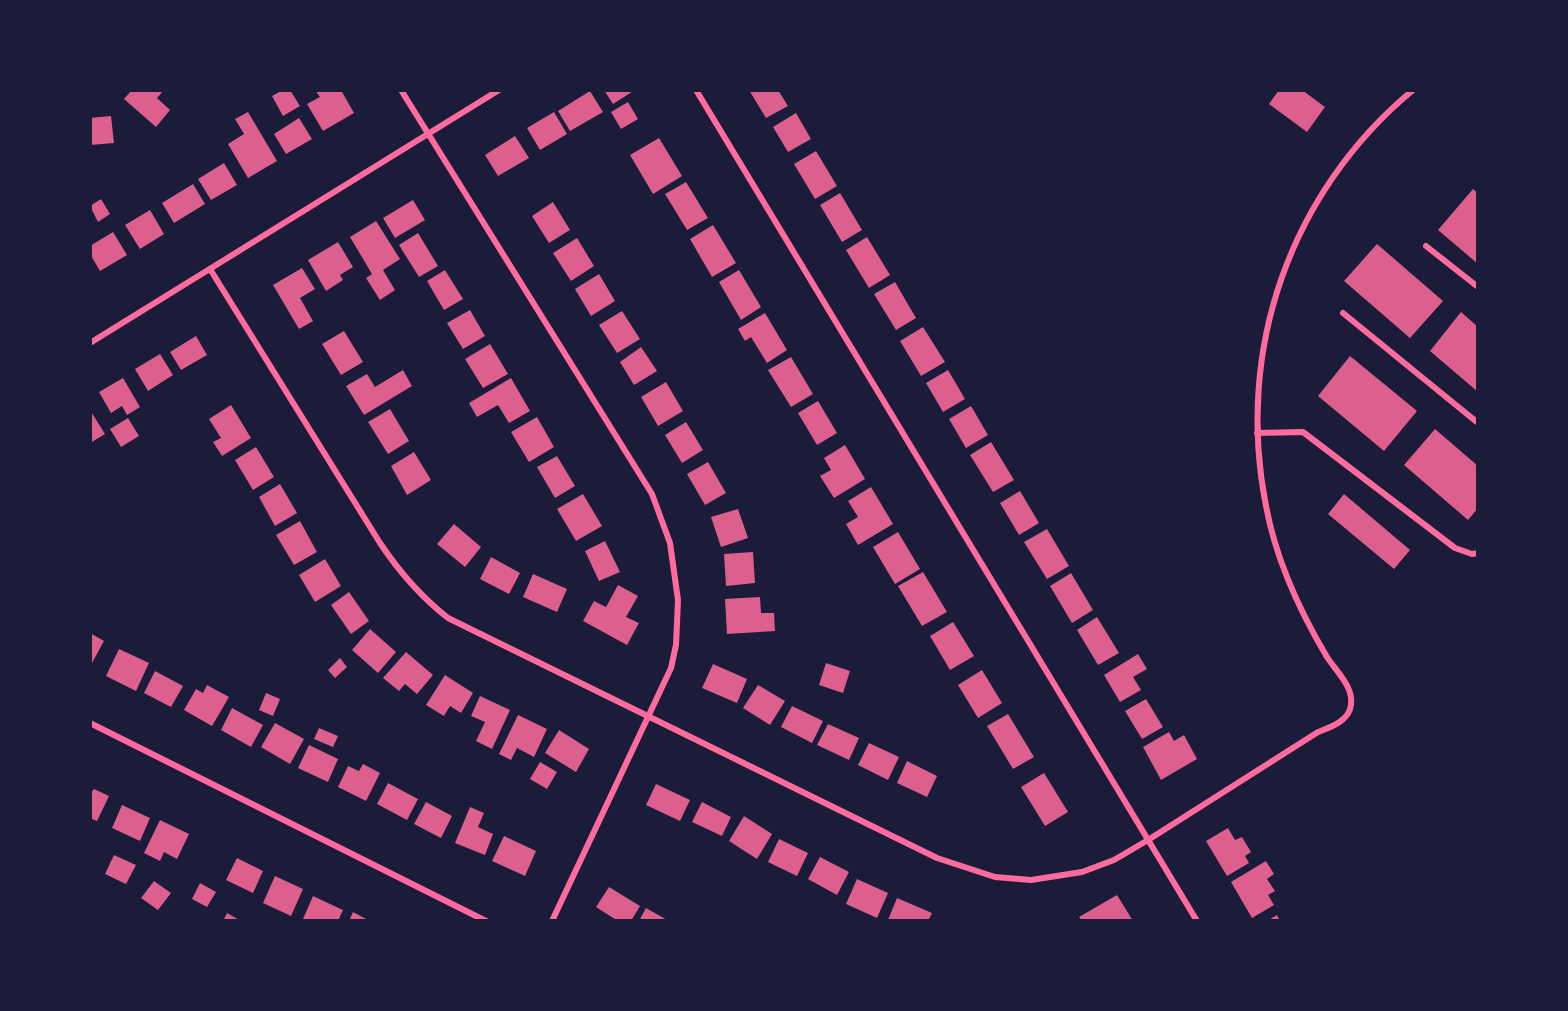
<!DOCTYPE html>
<style>
body{margin:0}
#map{position:relative;width:1568px;height:1011px;overflow:hidden;background:#1b1b3a;font-family:"Titillium Web",sans-serif}
canvas{display:block}
.frame{position:absolute;inset:0;border:92px solid #1b1b3a;pointer-events:none}
</style>
<div id="map">
<canvas width="1568" height="1011"></canvas>
<div class="frame"></div>
</div>
<script>
const c = document.querySelector('canvas').getContext('2d');
c.lineJoin = 'round';
function fillPath(path, color) {
  c.fillStyle = color;
  c.fill(path, 'evenodd');
}
function trace(path, color, width, dash) {
  c.strokeStyle = color;
  c.lineWidth = width;
  c.lineCap = dash ? 'butt' : 'round';
  c.setLineDash(dash || []);
  c.stroke(path);
}
const building = new Path2D(`
 M 132,90 L 164,90 L 157,98 L 170,110 L 156,127 L 124,99 Z
 M 283,90 L 290,90 L 300,106 L 283,116 L 272,96 Z
 M 315,90 L 341,90 L 354,113 L 323,131 L 307,104 L 320,97 Z
 M 604,90 L 635,90 L 613,104 Z
 M 749,90 L 778,90 L 788,106 L 766,118 Z
 M 1279,90 L 1302,90 L 1325,107 L 1307,132 L 1269,104 Z
 M 590,91 L 603,112 L 570,131 L 558,111 Z
 M 628,102 L 638,119 L 621,129 L 611,112 Z
 M 248,112 L 277,161 L 248,178 L 228,144 L 244,134 L 235,119 Z
 M 554,112 L 567,134 L 540,150 L 527,128 Z
 M 796,113 L 811,139 L 788,152 L 773,127 Z
 M 111,116 L 114,143 L 90,145 L 90,118 Z
 M 299,118 L 312,139 L 286,154 L 274,134 Z
 M 515,136 L 529,158 L 498,176 L 485,155 Z
 M 659,138 L 682,176 L 653,194 L 630,155 Z
 M 816,151 L 837,186 L 815,199 L 794,164 Z
 M 224,163 L 237,185 L 211,200 L 198,179 Z
 M 686,182 L 708,218 L 687,230 L 665,194 Z
 M 193,184 L 205,204 L 174,223 L 162,203 Z
 M 1473,189 L 1478,193 L 1478,264 L 1438,230 Z
 M 840,193 L 862,230 L 842,242 L 820,205 Z
 M 101,199 L 110,214 L 98,222 L 90,206 Z
 M 413,200 L 425,220 L 395,238 L 383,218 Z
 M 553,202 L 570,230 L 549,243 L 532,216 Z
 M 150,210 L 164,234 L 140,249 L 125,225 Z
 M 376,221 L 400,259 L 383,270 L 395,290 L 380,300 L 366,278 L 372,274 L 350,237 Z
 M 713,225 L 736,263 L 712,277 L 690,239 Z
 M 113,232 L 127,255 L 100,271 L 90,254 L 90,246 Z
 M 418,233 L 438,266 L 419,277 L 399,245 Z
 M 867,237 L 890,275 L 869,288 L 846,250 Z
 M 577,238 L 594,266 L 571,281 L 553,253 Z
 M 338,242 L 353,267 L 340,275 L 343,280 L 326,291 L 308,260 Z
 M 1377,244 L 1443,301 L 1410,338 L 1344,281 Z
 M 302,268 L 315,289 L 300,298 L 313,321 L 299,329 L 273,285 Z
 M 445,270 L 463,299 L 444,310 L 427,281 Z
 M 739,270 L 761,307 L 741,320 L 719,282 Z
 M 599,274 L 615,301 L 591,316 L 575,289 Z
 M 895,282 L 916,318 L 896,330 L 874,294 Z
 M 470,310 L 485,336 L 463,349 L 447,323 Z
 M 622,311 L 640,339 L 617,353 L 599,325 Z
 M 1461,312 L 1478,327 L 1478,392 L 1430,351 Z
 M 765,313 L 787,350 L 767,363 L 751,337 L 745,341 L 738,329 Z
 M 923,327 L 945,362 L 921,376 L 900,341 Z
 M 344,331 L 363,362 L 341,375 L 322,344 Z
 M 196,336 L 207,355 L 181,370 L 170,352 Z
 M 490,344 L 508,374 L 483,388 L 465,359 Z
 M 641,347 L 657,371 L 634,385 L 620,362 Z
 M 160,354 L 173,375 L 148,391 L 135,369 Z
 M 1350,356 L 1417,411 L 1384,451 L 1318,396 Z
 M 791,357 L 813,394 L 791,407 L 768,370 Z
 M 403,370 L 412,386 L 364,415 L 346,386 L 367,374 L 375,387 Z
 M 948,370 L 965,399 L 943,412 L 926,383 Z
 M 123,378 L 140,407 L 127,415 L 122,406 L 111,413 L 99,392 Z
 M 511,378 L 530,411 L 509,423 L 498,405 L 477,417 L 469,403 Z
 M 666,382 L 683,411 L 658,426 L 641,397 Z
 M 818,401 L 837,433 L 817,445 L 798,413 Z
 M 231,405 L 251,438 L 222,456 L 213,442 L 221,438 L 209,419 Z
 M 971,406 L 988,435 L 966,448 L 949,419 Z
 M 390,409 L 409,441 L 388,454 L 368,422 Z
 M 90,410 L 105,434 L 90,443 Z
 M 537,417 L 554,447 L 529,462 L 511,432 Z
 M 128,418 L 139,436 L 121,447 L 110,429 Z
 M 686,422 L 703,450 L 682,463 L 665,435 Z
 M 1435,429 L 1478,466 L 1478,508 L 1468,520 L 1404,465 Z
 M 991,442 L 1014,480 L 993,492 L 970,455 Z
 M 845,445 L 865,479 L 834,498 L 820,476 L 831,470 L 824,458 Z
 M 256,447 L 274,477 L 253,490 L 235,460 Z
 M 414,452 L 431,480 L 407,495 L 391,466 Z
 M 557,456 L 575,486 L 555,498 L 537,467 Z
 M 708,462 L 726,493 L 705,505 L 687,474 Z
 M 280,484 L 297,513 L 275,526 L 259,497 Z
 M 871,487 L 893,524 L 858,545 L 846,524 L 858,517 L 848,501 Z
 M 1020,491 L 1039,523 L 1019,535 L 1000,503 Z
 M 583,494 L 602,526 L 576,541 L 557,509 Z
 M 1344,494 L 1410,550 L 1394,569 L 1328,514 Z
 M 738,509 L 748,538 L 721,547 L 711,517 Z
 M 300,521 L 317,552 L 294,565 L 276,535 Z
 M 454,524 L 481,547 L 465,567 L 437,544 Z
 M 1047,529 L 1069,566 L 1047,579 L 1024,542 Z
 M 898,532 L 920,569 L 895,584 L 873,547 Z
 M 605,541 L 620,572 L 599,581 L 585,551 Z
 M 753,552 L 755,583 L 726,586 L 724,554 Z
 M 491,557 L 520,573 L 509,594 L 480,579 Z
 M 325,559 L 341,586 L 315,602 L 299,575 Z
 M 923,572 L 947,612 L 922,626 L 898,586 Z
 M 1071,573 L 1093,610 L 1072,623 L 1050,586 Z
 M 533,574 L 567,589 L 557,612 L 523,597 Z
 M 618,585 L 638,596 L 626,617 L 639,623 L 627,645 L 583,621 L 594,601 L 606,607 Z
 M 349,592 L 369,621 L 351,634 L 331,605 Z
 M 760,597 L 761,613 L 774,613 L 775,631 L 727,634 L 725,599 Z
 M 1097,617 L 1119,653 L 1098,665 L 1077,630 Z
 M 953,622 L 974,656 L 950,670 L 930,636 Z
 M 370,629 L 396,652 L 378,673 L 352,650 Z
 M 90,633 L 104,641 L 92,663 L 90,661 Z
 M 119,649 L 149,663 L 136,691 L 106,676 Z
 M 406,652 L 433,675 L 417,694 L 405,684 L 399,691 L 383,678 Z
 M 1138,654 L 1147,669 L 1133,677 L 1141,690 L 1120,702 L 1104,675 Z
 M 340,658 L 347,667 L 335,678 L 328,670 Z
 M 826,663 L 850,671 L 843,693 L 819,685 Z
 M 713,664 L 747,679 L 737,703 L 702,688 Z
 M 982,670 L 1002,703 L 978,718 L 958,685 Z
 M 155,671 L 183,686 L 171,707 L 144,693 Z
 M 445,675 L 473,693 L 461,713 L 450,706 L 444,716 L 426,705 Z
 M 207,685 L 229,697 L 212,726 L 184,710 L 196,689 L 203,693 Z
 M 758,685 L 785,701 L 770,725 L 743,708 Z
 M 266,693 L 280,699 L 273,716 L 259,710 Z
 M 480,696 L 510,710 L 492,749 L 476,741 L 485,722 L 471,716 Z
 M 1146,699 L 1163,727 L 1142,739 L 1125,711 Z
 M 792,706 L 823,721 L 812,743 L 781,727 Z
 M 232,708 L 263,725 L 251,747 L 221,730 Z
 M 1008,714 L 1034,757 L 1013,769 L 987,726 Z
 M 518,715 L 547,729 L 534,757 L 517,748 L 511,760 L 499,754 Z
 M 275,723 L 304,739 L 290,764 L 261,747 Z
 M 828,724 L 859,738 L 849,760 L 817,745 Z
 M 319,728 L 338,736 L 333,747 L 314,739 Z
 M 559,730 L 589,749 L 576,772 L 545,753 Z
 M 1169,732 L 1174,741 L 1184,735 L 1197,759 L 1161,780 L 1143,747 Z
 M 869,743 L 899,757 L 888,780 L 858,765 Z
 M 309,745 L 338,759 L 328,782 L 298,768 Z
 M 907,761 L 937,776 L 927,797 L 897,783 Z
 M 540,762 L 557,772 L 547,789 L 530,779 Z
 M 363,764 L 380,773 L 366,801 L 338,787 L 348,766 L 359,771 Z
 M 1044,773 L 1068,812 L 1045,826 L 1021,787 Z
 M 388,783 L 418,799 L 407,820 L 377,804 Z
 M 656,784 L 690,800 L 680,821 L 646,805 Z
 M 94,789 L 109,796 L 97,821 L 90,818 L 90,794 Z
 M 426,802 L 452,816 L 441,838 L 414,824 Z
 M 702,802 L 731,817 L 722,836 L 692,822 Z
 M 122,805 L 150,818 L 140,841 L 112,828 Z
 M 470,807 L 484,813 L 478,827 L 493,834 L 485,855 L 455,843 Z
 M 744,816 L 772,834 L 757,859 L 729,841 Z
 M 160,820 L 189,834 L 177,859 L 164,852 L 160,861 L 144,853 Z
 M 1228,828 L 1235,840 L 1242,837 L 1251,852 L 1245,856 L 1249,863 L 1227,876 L 1206,841 Z
 M 504,836 L 536,851 L 525,876 L 492,861 Z
 M 779,839 L 808,853 L 797,876 L 768,862 Z
 M 114,855 L 136,865 L 126,884 L 105,874 Z
 M 820,857 L 849,872 L 837,895 L 808,879 Z
 M 237,858 L 263,871 L 253,893 L 226,880 Z
 M 1266,861 L 1274,874 L 1267,879 L 1275,891 L 1268,895 L 1274,905 L 1252,918 L 1231,882 Z
 M 275,876 L 303,889 L 291,916 L 263,903 Z
 M 857,879 L 888,893 L 877,918 L 846,904 Z
 M 154,881 L 171,893 L 158,910 L 141,898 Z
 M 200,883 L 216,892 L 207,907 L 192,899 Z
 M 609,887 L 640,906 L 631,921 L 618,921 L 596,907 Z
 M 1117,895 L 1133,921 L 1082,921 L 1079,917 Z
 M 313,896 L 343,910 L 338,921 L 303,919 Z
 M 897,898 L 932,913 L 928,921 L 888,920 Z
 M 646,908 L 669,921 L 639,921 Z
 M 353,912 L 370,921 L 349,921 Z
 M 227,913 L 241,921 L 223,921 Z
 M 1277,915 L 1280,921 L 1267,921 Z`);
const minor = new Path2D(`
 M 401,90 L 652,494 L 670,543 L 678,600 L 676,645 L 671,668 L 552,921
 M 696,90 L 1197,921
 M 1426,246 L 1478,287
 M 210,269 L 380,543 C 400,573 420,596 448,618 L 937,858 L 995,877 L 1031,880 L 1082,872 L 1114,860 L 1148,840 L 1318,732 C 1331,727 1349,721 1351,705 C 1354,687 1336,671 1327,657 C 1299,610 1276,560 1266,506 C 1235,350 1290,192 1413,90
 M 1343,313 L 1478,423
 M 90,343 L 499,90
 M 1257,433 L 1303,432 L 1455,548 L 1472,554 L 1478,553
 M 90,723 L 486,921`);
fillPath(building, '#dd5f8e');
trace(minor, '#ff6b9d', 6);
</script>
